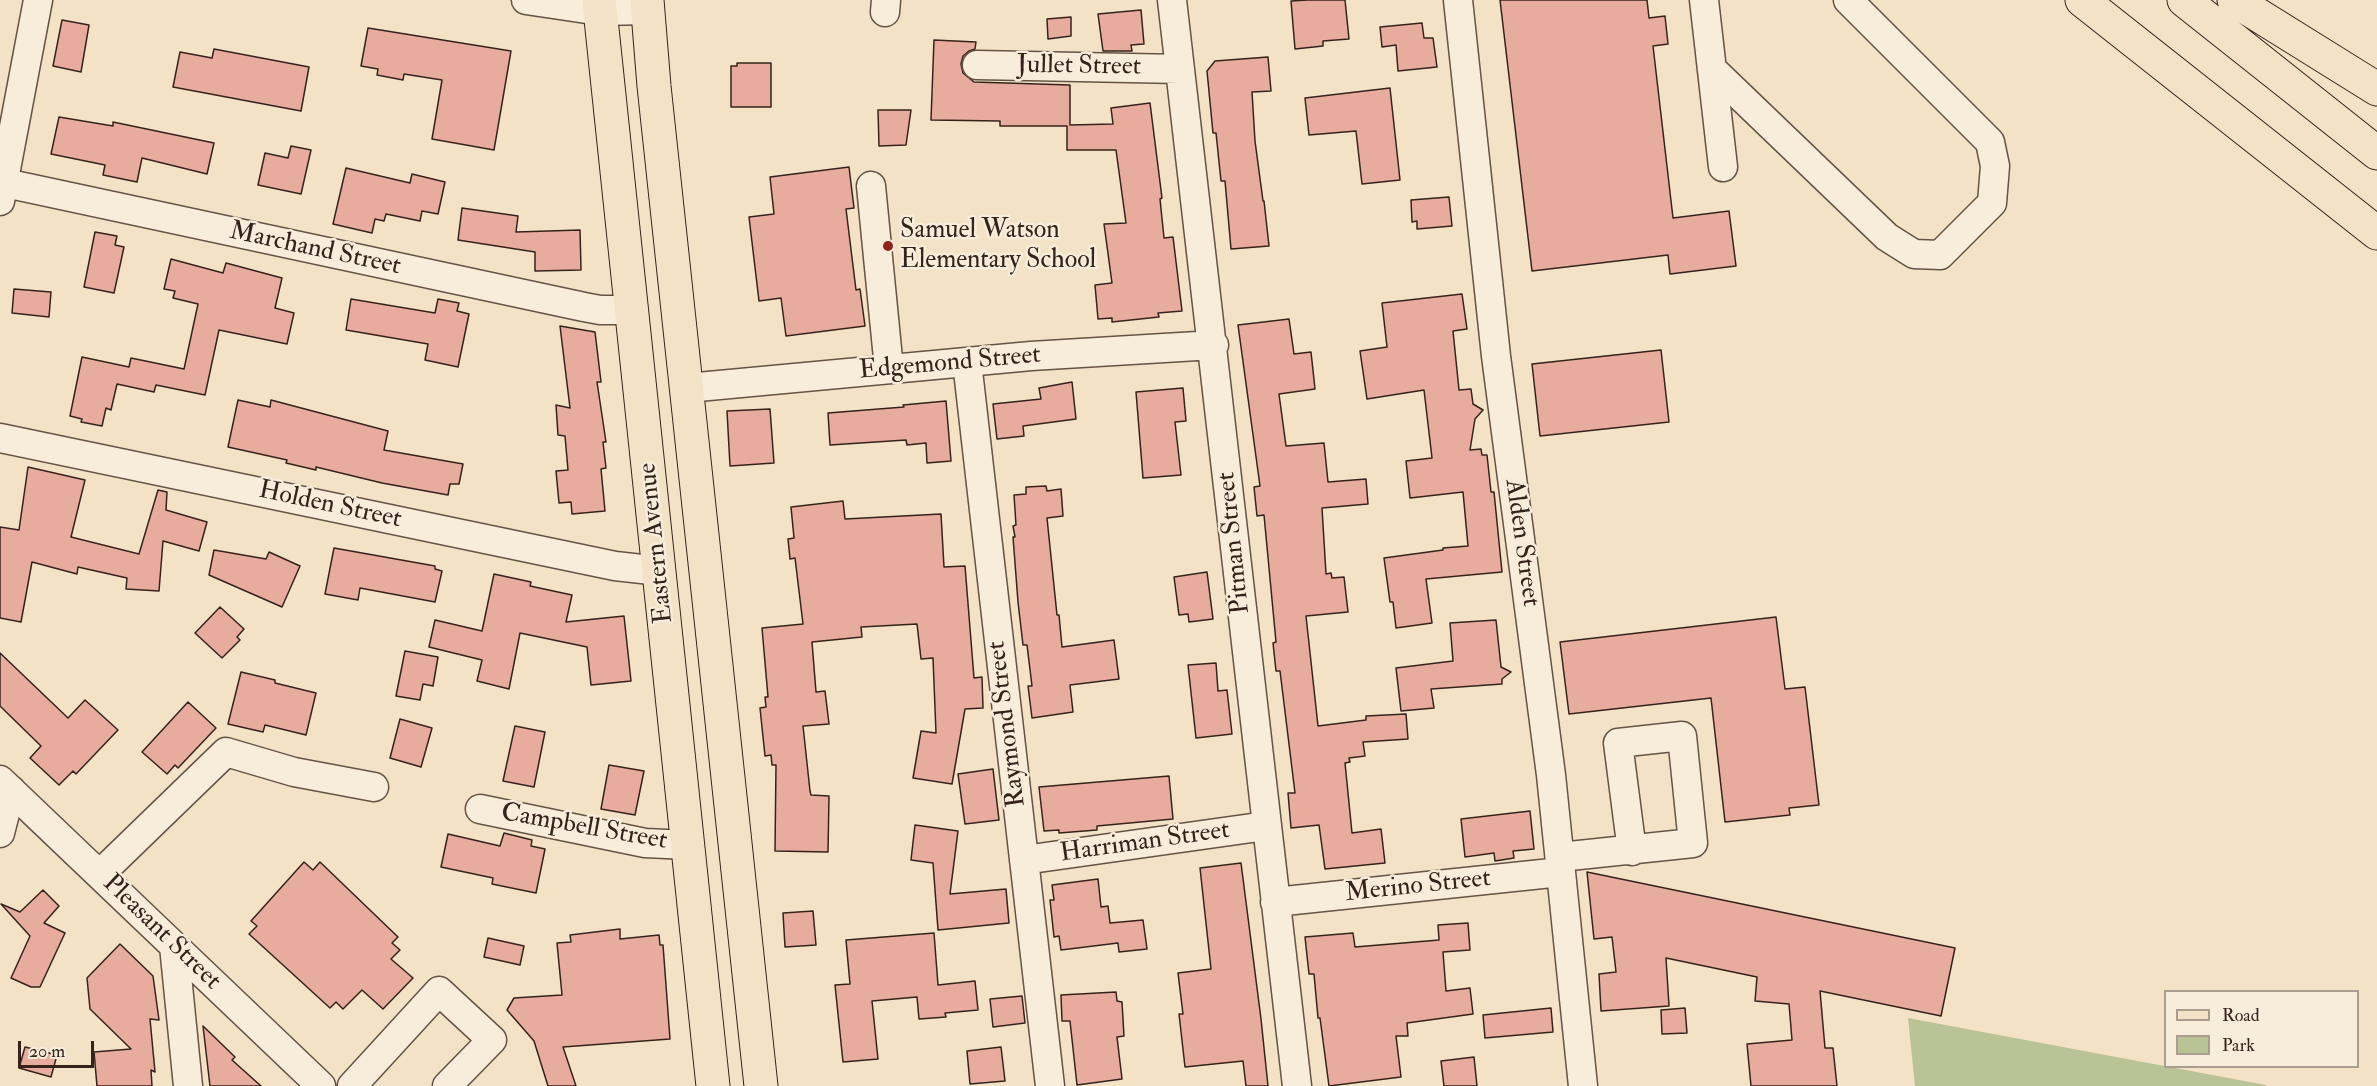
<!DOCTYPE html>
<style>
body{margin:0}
#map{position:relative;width:2377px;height:1086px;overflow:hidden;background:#f4e2c7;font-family:"IM FELL Double Pica",serif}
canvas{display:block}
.legend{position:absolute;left:2164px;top:990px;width:195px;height:78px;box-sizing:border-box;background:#f8ecdb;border:2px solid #aa9c8e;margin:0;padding:8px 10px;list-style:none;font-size:18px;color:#35231b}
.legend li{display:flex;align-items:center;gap:12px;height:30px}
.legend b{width:30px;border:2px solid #aa9c8e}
.scale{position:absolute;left:18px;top:1041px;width:76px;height:27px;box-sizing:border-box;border:3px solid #35231b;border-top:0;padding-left:8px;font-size:18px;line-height:21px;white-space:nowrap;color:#35231b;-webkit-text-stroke:4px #f8ecdb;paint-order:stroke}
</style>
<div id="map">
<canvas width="2377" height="1086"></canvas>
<ul class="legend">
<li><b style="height:8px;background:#f4e2c7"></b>Road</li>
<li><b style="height:16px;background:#bac396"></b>Park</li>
</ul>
<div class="scale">20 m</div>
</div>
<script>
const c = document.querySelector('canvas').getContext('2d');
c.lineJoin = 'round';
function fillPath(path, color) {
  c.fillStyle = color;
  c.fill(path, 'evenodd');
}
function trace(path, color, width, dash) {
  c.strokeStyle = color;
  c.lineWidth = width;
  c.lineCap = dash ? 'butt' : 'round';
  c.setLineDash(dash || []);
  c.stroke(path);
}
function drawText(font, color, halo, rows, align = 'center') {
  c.font = font + ' "IM FELL Double Pica",serif';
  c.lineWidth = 5;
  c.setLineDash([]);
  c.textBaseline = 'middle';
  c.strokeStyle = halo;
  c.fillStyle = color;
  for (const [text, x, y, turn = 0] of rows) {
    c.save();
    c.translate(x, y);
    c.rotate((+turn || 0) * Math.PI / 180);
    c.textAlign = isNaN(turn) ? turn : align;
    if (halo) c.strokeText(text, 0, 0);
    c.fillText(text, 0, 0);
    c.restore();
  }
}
const green = new Path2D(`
 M 1908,1018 L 2266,1085 L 2266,1086 L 1915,1086 Z`);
const building = new Path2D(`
 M 1308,0 L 1345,0 L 1349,39 L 1323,41 L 1323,46 L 1295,49 L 1291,1 Z
 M 1500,0 L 1647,0 L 1649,18 L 1665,16 L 1668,44 L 1653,46 L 1673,218 L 1729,211 L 1736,266 L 1670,274 L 1668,255 L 1532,271 Z
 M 1141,10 L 1144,44 L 1131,45 L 1132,51 L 1103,51 L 1098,14 Z
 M 1071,17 L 1071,36 L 1048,39 L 1047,19 Z
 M 62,20 L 89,25 L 81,72 L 53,66 Z
 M 1422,23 L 1424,38 L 1433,38 L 1437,67 L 1398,71 L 1396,45 L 1382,47 L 1380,27 Z
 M 368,28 L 511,51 L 494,150 L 432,139 L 442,80 L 404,74 L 403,80 L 377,75 L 378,69 L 361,66 Z
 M 934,40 L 976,42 L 975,49 L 969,51 L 963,56 L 961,64 L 963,73 L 974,82 L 1070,85 L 1070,125 L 1113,124 L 1111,108 L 1150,103 L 1162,198 L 1160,199 L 1164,238 L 1173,237 L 1182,311 L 1158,313 L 1159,317 L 1112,322 L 1112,318 L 1098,319 L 1095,285 L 1112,283 L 1104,224 L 1126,223 L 1116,150 L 1067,150 L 1067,126 L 1000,126 L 1000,121 L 931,120 Z
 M 214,49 L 309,67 L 301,111 L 173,87 L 180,52 L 212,58 Z
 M 1268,57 L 1271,91 L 1252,92 L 1255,141 L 1263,201 L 1264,201 L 1269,246 L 1231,249 L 1225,181 L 1221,181 L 1216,133 L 1213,133 L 1207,71 L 1215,61 Z
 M 737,63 L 771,63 L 771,107 L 731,107 L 731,66 L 737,66 Z
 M 1390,88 L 1400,180 L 1362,184 L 1356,131 L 1309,135 L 1305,98 Z
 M 878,110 L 911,110 L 906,145 L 879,146 Z
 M 59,117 L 113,126 L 113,122 L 214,143 L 207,174 L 142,158 L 137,182 L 103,175 L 105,165 L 51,154 Z
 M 291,146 L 311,150 L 301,194 L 258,185 L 265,153 L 288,158 Z
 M 849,167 L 854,208 L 846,209 L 856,290 L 860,289 L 865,326 L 786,336 L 781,298 L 759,301 L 749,217 L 774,214 L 770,177 Z
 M 346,168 L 410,183 L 412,174 L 445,182 L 438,214 L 422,211 L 420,221 L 386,214 L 384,221 L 375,219 L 372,233 L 333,224 Z
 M 1449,197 L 1452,226 L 1417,229 L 1417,221 L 1412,222 L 1411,200 Z
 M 462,208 L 518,216 L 516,232 L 580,230 L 581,270 L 535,271 L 535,252 L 458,240 Z
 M 95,232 L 117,236 L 115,245 L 124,247 L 114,293 L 84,287 Z
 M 171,259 L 223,273 L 226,263 L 282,278 L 275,308 L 294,313 L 287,344 L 219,330 L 205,395 L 156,385 L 154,392 L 117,384 L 111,410 L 106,408 L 102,426 L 81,422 L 82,419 L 70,416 L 82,357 L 129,367 L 131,358 L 184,369 L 198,304 L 173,298 L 175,291 L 164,289 Z
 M 14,289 L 51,292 L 49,317 L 12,313 Z
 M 1462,294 L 1467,329 L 1453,331 L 1459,390 L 1471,389 L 1473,404 L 1483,410 L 1475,419 L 1470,450 L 1481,449 L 1482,455 L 1487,455 L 1491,492 L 1494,492 L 1502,572 L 1426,579 L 1432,623 L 1396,628 L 1393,602 L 1390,602 L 1384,558 L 1443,550 L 1443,548 L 1468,546 L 1463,492 L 1410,498 L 1406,461 L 1432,458 L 1424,390 L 1367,399 L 1360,351 L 1387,347 L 1382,303 Z
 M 351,299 L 435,313 L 438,299 L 459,303 L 457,311 L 469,314 L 458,367 L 425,360 L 428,344 L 346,330 Z
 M 1289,319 L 1294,354 L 1311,352 L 1315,389 L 1279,394 L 1286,446 L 1324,443 L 1328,482 L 1366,479 L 1368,504 L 1322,508 L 1326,574 L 1331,573 L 1332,578 L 1344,577 L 1348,612 L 1306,616 L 1318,726 L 1366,720 L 1366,716 L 1406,714 L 1408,739 L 1363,742 L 1365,756 L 1349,758 L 1350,762 L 1345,763 L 1352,833 L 1381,829 L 1385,863 L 1325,869 L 1319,825 L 1291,828 L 1288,793 L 1295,793 L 1280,671 L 1276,671 L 1273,643 L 1276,642 L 1264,515 L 1257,516 L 1254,487 L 1260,486 L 1238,325 Z
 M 560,326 L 595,332 L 601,382 L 597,382 L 606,442 L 603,442 L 606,468 L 601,469 L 605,511 L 572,514 L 571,502 L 559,503 L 556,471 L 568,470 L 565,436 L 558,435 L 556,405 L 570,408 Z
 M 1661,350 L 1669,422 L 1540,436 L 1532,364 Z
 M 1072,382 L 1076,419 L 1023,426 L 1024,436 L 997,439 L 993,404 L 1041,399 L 1039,388 Z
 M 1183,388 L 1186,421 L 1175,422 L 1181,475 L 1143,478 L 1136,392 Z
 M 238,400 L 270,407 L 271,400 L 388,431 L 384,450 L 463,464 L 459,484 L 450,484 L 448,495 L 382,483 L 316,467 L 316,470 L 286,463 L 287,460 L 228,447 Z
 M 946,401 L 951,461 L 927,463 L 926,443 L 907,445 L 906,440 L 830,445 L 828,413 L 904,407 L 903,405 Z
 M 770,409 L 774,463 L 730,466 L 727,411 Z
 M 28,467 L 85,480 L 71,537 L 139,554 L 158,490 L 167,492 L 166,510 L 207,522 L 199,551 L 163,541 L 159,591 L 126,589 L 127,578 L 78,567 L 77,574 L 32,562 L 21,622 L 0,618 L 0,527 L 19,530 Z
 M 1046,486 L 1047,491 L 1061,489 L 1063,516 L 1047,518 L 1057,615 L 1059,615 L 1062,647 L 1114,640 L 1119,679 L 1070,685 L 1073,712 L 1032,718 L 1028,686 L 1032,686 L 1027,645 L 1023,645 L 1018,602 L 1013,537 L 1015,537 L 1013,526 L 1016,525 L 1014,495 L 1026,494 L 1026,487 Z
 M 843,501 L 845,519 L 941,514 L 944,567 L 965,566 L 974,678 L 982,677 L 983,708 L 965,709 L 952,784 L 913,778 L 921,731 L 936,733 L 933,658 L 921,659 L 917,624 L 861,627 L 862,637 L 812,642 L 816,692 L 825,691 L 829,724 L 803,726 L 810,791 L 811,795 L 829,796 L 828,852 L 775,851 L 776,765 L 772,765 L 771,755 L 765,756 L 760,708 L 766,707 L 765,697 L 768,697 L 762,628 L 803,624 L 795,558 L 790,559 L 788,539 L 794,538 L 791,507 Z
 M 334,548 L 435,566 L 435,569 L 442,571 L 435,602 L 360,588 L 358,600 L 325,594 Z
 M 214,550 L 266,559 L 269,552 L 300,566 L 282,607 L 209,575 Z
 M 1207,572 L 1213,619 L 1189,622 L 1188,614 L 1179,615 L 1174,577 Z
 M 494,574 L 531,582 L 530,586 L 572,595 L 566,622 L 624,616 L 631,681 L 591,685 L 587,647 L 520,633 L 509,689 L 477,681 L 482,660 L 429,647 L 435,620 L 482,631 Z
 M 220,607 L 244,629 L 237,637 L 240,640 L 222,658 L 195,633 Z
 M 1776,617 L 1785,689 L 1805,687 L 1819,805 L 1789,808 L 1790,815 L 1725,822 L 1711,698 L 1569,714 L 1560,642 Z
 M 1496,620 L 1501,667 L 1511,672 L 1502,679 L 1502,684 L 1431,689 L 1434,708 L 1401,711 L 1396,668 L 1453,661 L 1450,623 Z
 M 405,651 L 438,657 L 433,686 L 423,684 L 420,700 L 396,696 Z
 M 0,653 L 68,718 L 85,700 L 118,730 L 76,774 L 73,771 L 59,785 L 30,758 L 41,746 L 0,706 Z
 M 1216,663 L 1218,691 L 1227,690 L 1232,734 L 1196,738 L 1188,665 Z
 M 241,672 L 275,680 L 275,683 L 316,693 L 306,735 L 265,725 L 263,732 L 228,724 Z
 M 188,702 L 216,728 L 178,768 L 175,765 L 167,774 L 142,752 Z
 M 400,719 L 432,728 L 421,767 L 390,758 Z
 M 515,726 L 545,732 L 534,787 L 503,781 Z
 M 609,765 L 644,771 L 635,815 L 601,809 Z
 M 993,769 L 999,820 L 965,824 L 958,774 Z
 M 1169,776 L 1173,819 L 1097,826 L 1097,830 L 1059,833 L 1059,830 L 1044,831 L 1039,787 Z
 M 1530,811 L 1534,849 L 1513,851 L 1514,858 L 1495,861 L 1494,853 L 1465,857 L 1461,819 Z
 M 915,825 L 958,831 L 950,894 L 1006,889 L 1009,923 L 938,930 L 933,863 L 911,860 Z
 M 504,833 L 532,840 L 531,846 L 545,849 L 536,893 L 492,884 L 493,878 L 441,867 L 448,834 L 500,846 Z
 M 304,862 L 313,870 L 320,862 L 398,937 L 392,943 L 400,950 L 391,959 L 413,978 L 383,1009 L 362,990 L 343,1009 L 336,1002 L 330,1008 L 249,934 L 257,926 L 251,921 Z
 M 1241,863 L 1261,1019 L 1268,1086 L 1246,1086 L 1243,1061 L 1185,1067 L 1179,1014 L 1183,1014 L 1178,973 L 1211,969 L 1200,868 Z
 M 1587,872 L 1955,948 L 1941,1016 L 1820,991 L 1825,1048 L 1833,1048 L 1837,1086 L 1751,1086 L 1747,1044 L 1792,1040 L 1789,1004 L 1755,1001 L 1757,977 L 1666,958 L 1669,1006 L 1601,1011 L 1599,974 L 1616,972 L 1612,937 L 1594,939 Z
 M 1098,879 L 1101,907 L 1108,906 L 1110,923 L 1143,920 L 1147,949 L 1119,952 L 1118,943 L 1061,950 L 1059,936 L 1054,937 L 1050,900 L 1054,900 L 1052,885 Z
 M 43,890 L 59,906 L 44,923 L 65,933 L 40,987 L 31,987 L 11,978 L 30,936 L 1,904 L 20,912 Z
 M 813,911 L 816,945 L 785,947 L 783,913 Z
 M 1468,923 L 1470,950 L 1443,952 L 1446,991 L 1470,988 L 1473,1014 L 1407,1023 L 1408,1036 L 1396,1036 L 1401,1077 L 1329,1086 L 1320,1018 L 1318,1018 L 1314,974 L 1309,974 L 1305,937 L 1353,933 L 1355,947 L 1439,940 L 1438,925 Z
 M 620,929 L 620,939 L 659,935 L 660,945 L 663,945 L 670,1039 L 563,1047 L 576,1086 L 548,1086 L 534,1041 L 507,1010 L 514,998 L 562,995 L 557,943 L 571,942 L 570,935 Z
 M 934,933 L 938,985 L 975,981 L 978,1010 L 945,1013 L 946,1017 L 919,1019 L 917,997 L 872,1001 L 878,1059 L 843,1062 L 835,985 L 850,984 L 846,940 Z
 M 488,938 L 524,946 L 520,965 L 484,957 Z
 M 120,944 L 153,976 L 159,1020 L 150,1019 L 155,1072 L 151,1070 L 152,1086 L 97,1086 L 94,1052 L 131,1049 L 90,1009 L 87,978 Z
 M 1116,992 L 1117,1001 L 1122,1002 L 1124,1036 L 1117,1037 L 1122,1079 L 1077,1085 L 1070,1021 L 1062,1021 L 1061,995 Z
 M 1022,996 L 1025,1023 L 993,1027 L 990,999 Z
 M 1551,1008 L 1553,1032 L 1485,1038 L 1483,1015 Z
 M 1685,1008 L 1687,1033 L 1662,1034 L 1661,1010 Z
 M 203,1026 L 235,1057 L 232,1060 L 261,1086 L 210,1086 Z
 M 25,1047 L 57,1055 L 51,1077 L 19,1068 Z
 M 1001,1047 L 1005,1081 L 970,1084 L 967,1051 Z
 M 1474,1057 L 1477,1086 L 1444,1086 L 1441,1061 Z`);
const minor = new Path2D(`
 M 526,0 L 600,11 L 648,10
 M 1172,0 C 1216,362 1253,724 1297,1086
 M 1458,0 L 1496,356 L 1551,775 L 1583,1086
 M 1704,0 L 1723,167
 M 885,12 L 886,0
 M 977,65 L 1180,69
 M 1712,69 L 1887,237 L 1914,254 L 1940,255 L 1992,203 L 1995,166 L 1990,142 L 1848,0
 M 0,182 L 584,307 L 600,310 L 631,310
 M 871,186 L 889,369
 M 0,201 L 38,0
 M 967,362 L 1050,1086
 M 687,388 L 1031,356 L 1214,345
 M 0,438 L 615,566 L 660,571
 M 0,780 L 321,1086
 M 480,809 L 645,843 L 688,845
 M 0,833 L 11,790
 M 1560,857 L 1693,843 L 1682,736 L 1618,743 L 1632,851
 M 1024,860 L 1266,826
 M 100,874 L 226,752 L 294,772 L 374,787
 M 1275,902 L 1561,872
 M 174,946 L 188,1086
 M 352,1086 L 439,991 L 492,1040 L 447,1086`);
const major = new Path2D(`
 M 599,0 L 713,1086
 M 647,0 L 654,86 L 761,1086`);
const highway = new Path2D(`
 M 2082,0 L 2377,233
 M 2184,0 L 2377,153
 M 2234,0 L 2377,89`);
const markers = [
 [888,246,6,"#8f2418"]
];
const streetNames = [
 ["Jullet Street",1079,67,1],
 ["Marchand Street",315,250,12],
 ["Edgemond Street",950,364,-5],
 ["Holden Street",330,506,12],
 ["Eastern Avenue",657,543,-96],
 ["Pitman Street",1235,543,-96],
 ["Alden Street",1521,543,82],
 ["Raymond Street",1008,724,-97],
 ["Campbell Street",584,828,10],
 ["Harriman Street",1145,843,-8],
 ["Merino Street",1418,887,-6],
 ["Pleasant Street",161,933,44]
];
const poiNames = [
 ["Samuel Watson",900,231],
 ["Elementary School",900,261]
];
fillPath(green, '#bac396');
fillPath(building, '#e8ac9e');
trace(building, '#35231b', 1.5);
trace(minor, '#655346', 31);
trace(major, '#35231b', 35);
trace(highway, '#35231b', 35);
trace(minor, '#f8ecdb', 28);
trace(major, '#f4e2c7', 33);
trace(highway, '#f4e2c7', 33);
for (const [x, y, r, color] of markers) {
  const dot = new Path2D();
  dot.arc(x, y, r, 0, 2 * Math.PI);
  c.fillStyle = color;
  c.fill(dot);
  trace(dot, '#f8ecdb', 2);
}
drawText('26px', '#35231b', '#f8ecdb', streetNames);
drawText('26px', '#35231b', '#f8ecdb', poiNames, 'left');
</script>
